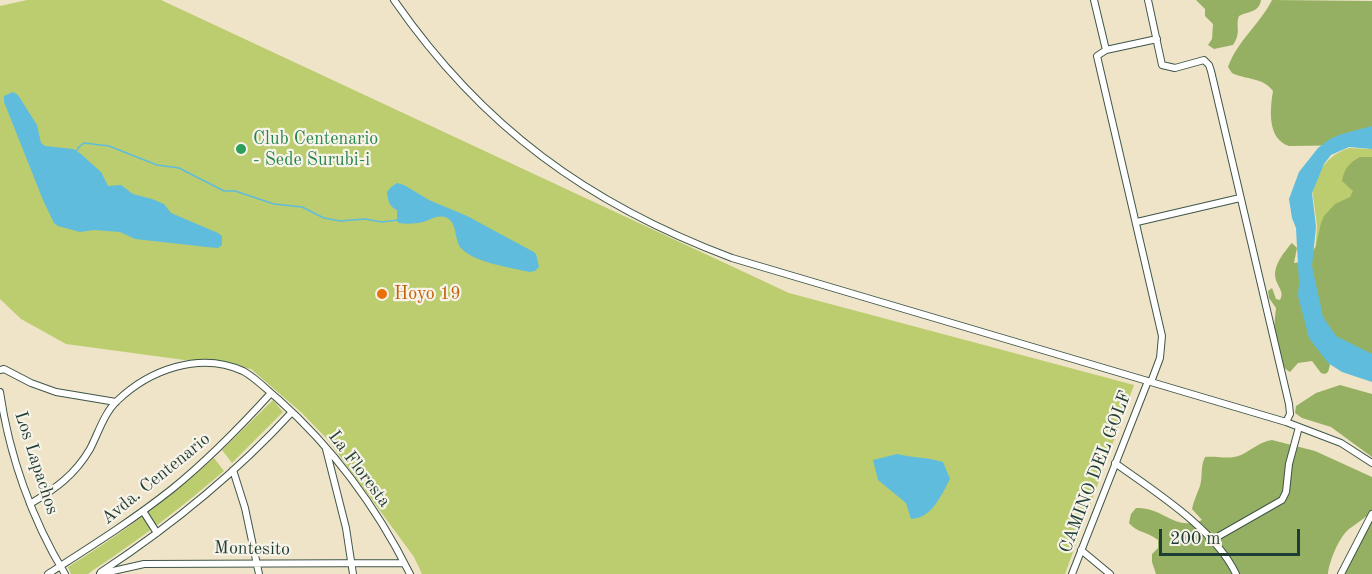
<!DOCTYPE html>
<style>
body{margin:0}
#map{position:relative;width:1372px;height:574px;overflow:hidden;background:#efe4c7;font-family:"Old Standard TT",serif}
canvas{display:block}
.scale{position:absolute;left:1159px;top:529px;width:141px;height:27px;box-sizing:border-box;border:3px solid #1f3d34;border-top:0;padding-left:8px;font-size:18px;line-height:21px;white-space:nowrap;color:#1f3d34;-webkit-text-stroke:4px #f7f3e8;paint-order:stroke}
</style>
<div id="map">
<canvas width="1372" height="574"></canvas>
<div class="scale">200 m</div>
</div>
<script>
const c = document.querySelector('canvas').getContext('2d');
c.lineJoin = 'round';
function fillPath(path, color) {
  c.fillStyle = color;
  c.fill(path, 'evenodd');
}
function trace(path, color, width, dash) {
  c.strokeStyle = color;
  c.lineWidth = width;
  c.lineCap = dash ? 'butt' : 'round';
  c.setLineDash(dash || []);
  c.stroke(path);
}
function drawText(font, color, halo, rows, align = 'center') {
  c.font = font + ' "Old Standard TT",serif';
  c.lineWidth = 4.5;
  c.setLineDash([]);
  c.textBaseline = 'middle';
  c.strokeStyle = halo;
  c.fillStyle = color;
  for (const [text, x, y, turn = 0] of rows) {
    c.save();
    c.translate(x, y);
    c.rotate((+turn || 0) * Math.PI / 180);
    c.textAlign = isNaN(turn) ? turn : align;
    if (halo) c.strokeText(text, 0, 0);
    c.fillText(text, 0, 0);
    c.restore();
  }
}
const green = new Path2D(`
 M 27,0 L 161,0 L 789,293 L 1134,385 L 1065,574 L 422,574 L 414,557 L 328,440 L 302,413 L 251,369 L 66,344 L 21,319 L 0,299 L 0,6 Z
 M 1349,148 L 1372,149 L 1372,353 L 1315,253 L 1317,226 L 1312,189 C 1317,170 1330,154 1349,148 Z
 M 273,400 L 283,412 L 232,463 L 222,450 Z
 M 214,458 L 224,471 C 182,507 139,540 92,571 L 88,574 L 71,574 L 68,567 C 120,535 168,499 214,458 Z`);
const forest = new Path2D(`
 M 1196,0 L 1261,0 C 1259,13 1248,11 1239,16 C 1235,26 1242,32 1233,45 L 1214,49 L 1208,45 L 1212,39 L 1213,24 L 1205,16 L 1205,9 Z
 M 1272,0 L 1372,1 L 1372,143 L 1367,145 L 1289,146 C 1267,139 1270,109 1273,91 C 1263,77 1246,80 1232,73 L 1228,67 C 1238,40 1260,24 1272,0 Z
 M 1360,157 L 1372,157 L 1372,372 L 1338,353 L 1312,299 L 1311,254 L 1316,246 L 1321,223 L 1324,216 L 1335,204 L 1350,197 L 1353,191 L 1342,181 C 1344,169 1349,163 1360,157 Z
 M 1292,243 L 1297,248 L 1294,263 L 1301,262 L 1330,365 L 1328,372 L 1325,374 L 1321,373 L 1312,361 L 1298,363 L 1290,372 C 1270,361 1274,327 1276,308 L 1269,298 L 1268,291 L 1272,288 L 1276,299 L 1280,300 C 1288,286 1263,283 1283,254 C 1287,250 1288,246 1292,243 Z
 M 1340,385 L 1372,394 L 1372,457 L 1331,427 L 1302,418 L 1295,413 L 1296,406 L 1316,393 Z
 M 1272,440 L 1315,451 L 1372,477 L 1372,511 C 1365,518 1357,523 1349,529 C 1339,537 1329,562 1328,574 L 1156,574 L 1152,562 L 1152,554 L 1158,548 L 1158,540 C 1149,532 1137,533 1129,523 L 1131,514 L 1136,508 C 1162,506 1175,532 1202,520 L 1192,509 C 1194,500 1197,494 1200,486 C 1203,476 1200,467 1205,457 C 1216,456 1230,460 1241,455 C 1252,450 1259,442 1272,440 Z
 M 1372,517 L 1372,574 L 1341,574 L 1357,550 Z`);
const water = new Path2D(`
 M 13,92 L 18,95 L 37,125 L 41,143 L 45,146 L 73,149 L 81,154 L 101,172 L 108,186 L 121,185 L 133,194 L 152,199 L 164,204 L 171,213 L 218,233 L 222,236 L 222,245 L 218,248 L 207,247 L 135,239 L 120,232 L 94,230 L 80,232 L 58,226 L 54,223 L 43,200 L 4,102 L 4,96 Z
 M 1372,126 L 1372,149 L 1349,147 L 1331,155 L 1324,164 L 1312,193 L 1316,227 L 1312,266 L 1323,317 L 1336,336 L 1372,354 L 1372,382 L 1342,372 L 1328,363 L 1309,338 L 1298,296 L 1299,283 L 1296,228 L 1292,218 L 1289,199 L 1299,172 L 1318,148 L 1330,139 L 1342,134 Z
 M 397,183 L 404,185 L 429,200 L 467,216 L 532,251 L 536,254 L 539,267 L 535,271 L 529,272 C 509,267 476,263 462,249 C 453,241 459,222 445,217 C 436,215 431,220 423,222 C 415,224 406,224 399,223 L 397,221 L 397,210 C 389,207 388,200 387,192 L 391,187 Z
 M 897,454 C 913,458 927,457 943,462 L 950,479 C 941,496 932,518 911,519 L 906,503 L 878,480 L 873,460 Z`);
const stream = new Path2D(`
 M 75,153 L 79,147 L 84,143 L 109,146 L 157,165 L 179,168 L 224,191 L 235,191 L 274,204 L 302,207 L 324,218 L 340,221 L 365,219 L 382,222 L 398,220`);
const minor = new Path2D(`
 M 394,0 C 482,127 588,204 732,258 L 1286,422 L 1341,443 L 1372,463
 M 1094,0 L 1106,50
 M 1148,0 L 1162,65 L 1175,68 L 1204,60 L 1209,65 L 1211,71 L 1289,404 L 1290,414 L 1286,422
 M 1137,222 L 1240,198
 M 0,370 L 4,369 L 31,383 L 56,392 L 116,402
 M 1151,382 L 1160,358 L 1162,336 L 1097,56 L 1106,50 L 1157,39
 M 0,392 C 9,455 32,520 65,574
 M 326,449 L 346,528 L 353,574
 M 1115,463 C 1154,491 1215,529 1236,574
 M 233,470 L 245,508 L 259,574
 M 30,504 C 55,489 75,475 90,449 C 98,434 104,413 117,401 C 149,370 200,351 243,371 C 256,378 267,390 278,399 C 333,448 377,508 410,574
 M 143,511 L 157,533
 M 1212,540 L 1282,500 L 1286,492 L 1289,464 L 1299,427
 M 1081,550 L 1110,574
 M 101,572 C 171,526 236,473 292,412
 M 48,574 C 90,547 133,520 172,489 C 208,460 240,427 271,393
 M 100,574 L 144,564 L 404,563
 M 1072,574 L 1148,381
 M 1341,574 L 1372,514`);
const markers = [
 [241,149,6,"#2e9e5b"],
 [382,294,6,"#e8710a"]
];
const leisureNames = [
 ["Club Centenario",253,139],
 ["- Sede Surubi-i",253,160]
];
const foodNames = [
 ["Hoyo 19",394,294]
];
const streetNames = [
 ["Los Lapachos",36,463,72],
 ["La Floresta",359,469,53],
 ["CAMINO DEL GOLF",1096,472,-69],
 ["Avda. Centenario",156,479,-39],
 ["Montesito",252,549,1]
];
fillPath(green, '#bccd6f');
fillPath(forest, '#95b062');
fillPath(water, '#5fbcdd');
trace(stream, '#5fbcdd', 1.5);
trace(minor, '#3e564a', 8);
trace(minor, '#fff', 6);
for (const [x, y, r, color] of markers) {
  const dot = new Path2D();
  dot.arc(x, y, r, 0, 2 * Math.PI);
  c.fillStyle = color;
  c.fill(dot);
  trace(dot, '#f7f3e8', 2);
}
drawText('18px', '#27864d', '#f7f3e8', leisureNames, 'left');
drawText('18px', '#c56008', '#f7f3e8', foodNames, 'left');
drawText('18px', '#1f3d34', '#f7f3e8', streetNames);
</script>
